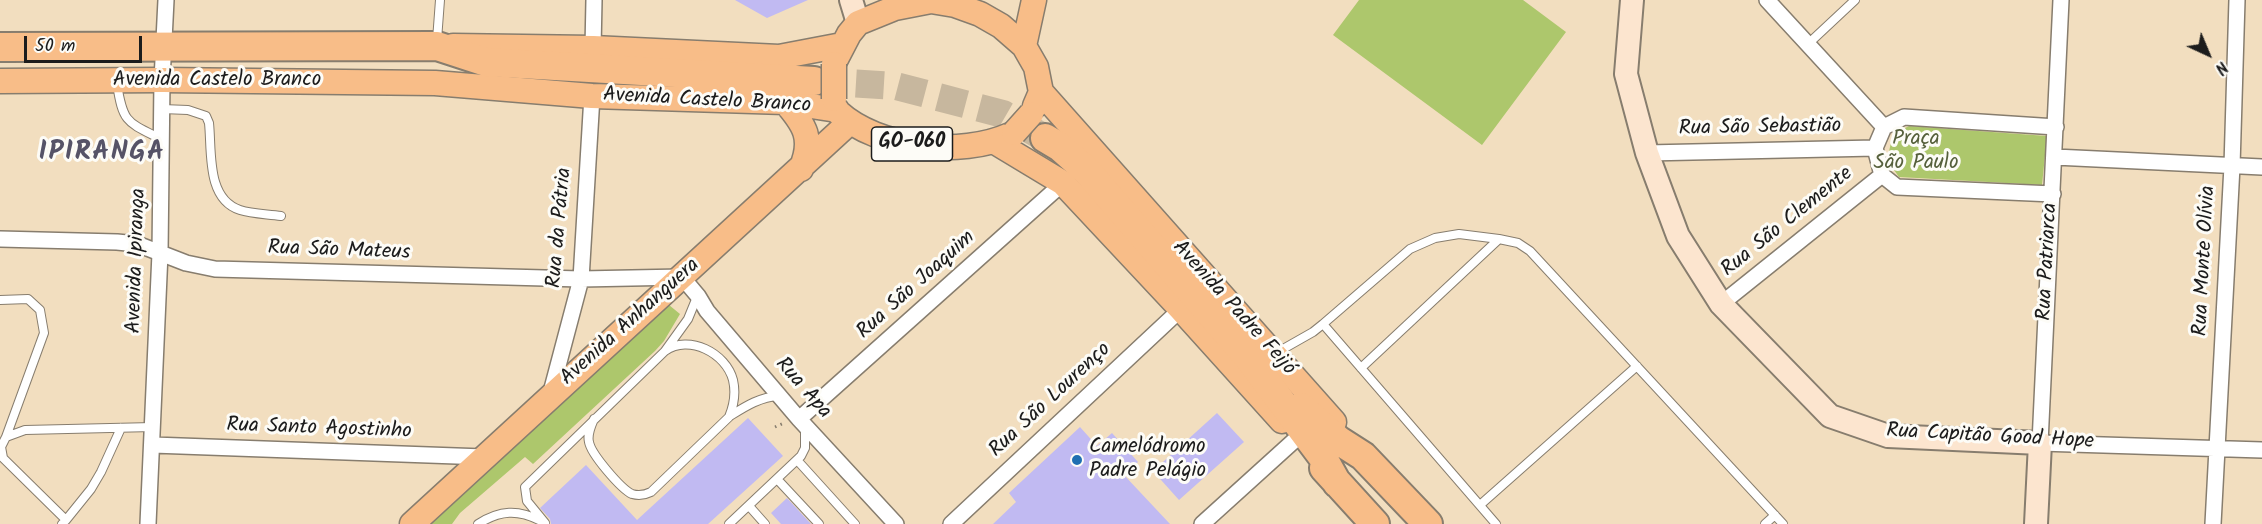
<!DOCTYPE html>
<meta charset="utf-8">
<style>
body{margin:0}
#map{position:relative;width:2262px;height:524px;overflow:hidden;background:#f2debf;font-family:Kalam,sans-serif}
canvas{display:block}
.north{position:absolute;left:2178px;top:24px;width:60px;height:60px;-webkit-text-stroke:4px #fdfcf7;paint-order:stroke;rotate:136deg;font-size:16px;font-weight:700;line-height:24px;text-align:center;color:#1c1c1c}
.north::after{content:'';display:block;margin:auto;width:21px;height:27px;background:#1c1c1c;clip-path:polygon(50% 0,100% 100%,50% 72%,0 100%)}
.scale{position:absolute;left:24px;top:36px;width:118px;height:27px;box-sizing:border-box;border:3px solid #1c1c1c;border-top:0;padding-left:8px;font-size:18px;line-height:21px;white-space:nowrap;color:#1c1c1c;-webkit-text-stroke:4px #fdfcf7;paint-order:stroke}
</style>
<div id="map">
<canvas width="2262" height="524"></canvas>
<div class="north">N</div>
<div class="scale">50 m</div>
</div>
<script>
const c = document.querySelector('canvas').getContext('2d');
c.lineJoin = 'round';
function fillPath(path, color) {
  c.fillStyle = color;
  c.fill(path, 'evenodd');
}
function trace(path, color, width, dash) {
  c.strokeStyle = color;
  c.lineWidth = width;
  c.lineCap = dash ? 'butt' : 'round';
  c.setLineDash(dash || []);
  c.stroke(path);
}
function drawText(font, color, halo, rows, align = 'center') {
  c.font = font + ' Kalam,sans-serif';
  c.lineWidth = 6;
  c.setLineDash([]);
  c.textBaseline = 'middle';
  c.strokeStyle = halo;
  c.fillStyle = color;
  for (const [text, x, y, turn = 0] of rows) {
    c.save();
    c.translate(x, y);
    c.rotate((+turn || 0) * Math.PI / 180);
    c.textAlign = isNaN(turn) ? turn : align;
    if (halo) c.strokeText(text, 0, 0);
    c.fillText(text, 0, 0);
    c.restore();
  }
}
const green = new Path2D(`
 M 1359,0 L 1523,0 L 1566,32 L 1482,145 L 1333,35 Z
 M 1909,126 L 2047,136 L 2042,185 L 1899,177 L 1887,160 L 1893,134 Z
 M 669,305 L 680,314 L 664,341 L 655,351 L 533,464 L 525,457 L 460,513 L 452,524 L 431,524 Z`);
const building = new Path2D(`
 M 735,0 L 808,0 L 767,18 Z
 M 1217,413 L 1244,442 L 1179,500 L 1153,471 Z
 M 748,418 L 783,456 L 708,524 L 551,524 L 550,519 L 540,508 L 586,465 L 637,520 Z
 M 1080,427 L 1097,446 L 1112,433 L 1138,462 L 1124,475 L 1170,524 L 993,524 L 1016,502 L 1009,493 Z
 M 787,498 L 800,512 L 811,524 L 781,524 L 771,513 Z`);
const highwayTunnel = new Path2D(`
 M 814,81 L 896,86 L 1003,114 L 1043,137`);
const path = new Path2D(`
 M 775,427 L 784,423`);
const lane = new Path2D(`
 M 437,40 L 440,0
 M 1808,44 L 1855,0
 M 117,84 C 123,123 127,122 161,139
 M 162,109 L 188,110 L 206,116 L 209,123 C 212,151 206,199 240,210 C 252,214 268,214 281,216
 M 0,300 L 28,299 L 40,310 L 44,333 L 6,437
 M 1276,353 L 1313,332 L 1323,324
 M 1361,368 L 1499,239 L 1518,243 L 1530,251 L 1783,524
 M 730,416 C 746,406 760,397 779,396
 M 594,419 C 591,426 587,434 589,442 C 591,454 621,489 632,494 C 639,496 645,495 651,492 L 729,417 C 734,405 736,393 733,380 C 726,353 689,334 665,351
 M 797,460 L 855,524
 M 777,479 L 819,524
 M 1480,505 L 1637,366
 M 749,506 L 765,524
 M 66,520 L 91,489 L 101,472 L 121,428
 M 545,523 L 527,501 L 525,487 L 665,351 L 688,319 L 697,297
 M 62,524 L 66,520 L 3,458 L 1,447 L 6,437 L 25,430 L 153,427
 M 478,524 C 500,510 518,509 541,521
 M 729,524 L 801,456 L 805,448 L 805,429
 M 1496,524 L 1323,324 L 1410,249 L 1435,238 L 1459,234 L 1499,239
 M 1765,524 L 1775,515`);
const street = new Path2D(`
 M 1767,0 L 1884,127
 M 2061,0 L 2040,443 L 2262,450
 M 593,48 L 594,0
 M 1647,153 L 1875,148
 M 2055,157 L 2262,167
 M 2053,194 L 1897,187 L 1882,175 L 1875,148 L 1884,127 L 1904,117 L 2056,127
 M 0,239 L 117,242 L 137,244 L 186,263 L 215,269 L 581,279 L 682,277 L 698,296 L 707,311 L 799,419 L 896,524
 M 1721,304 L 1882,175
 M 550,396 L 581,279 L 592,96
 M 799,419 L 1063,183
 M 153,445 L 484,457
 M 148,524 L 160,253 L 162,80 L 166,0
 M 951,524 L 1181,309
 M 1202,524 L 1297,438
 M 2213,524 L 2232,166 L 2237,0`);
const secondary = new Path2D(`
 M 851,0 L 858,23
 M 1632,0 L 1626,74 L 1647,153 L 1678,236 L 1721,304 L 1830,416 L 1888,436 L 2040,443 L 2036,524`);
const primary = new Path2D(`
 M 453,46 L 593,48 L 779,57 L 842,45
 M 1024,46 L 1034,0
 M 836,59 L 849,34 L 858,23 L 895,8 L 931,1 L 955,5 L 980,14 L 1001,26 L 1024,46 L 1036,67 L 1041,92 L 1035,106
 M 0,81 L 162,80 L 435,83 L 592,96 L 785,102 L 837,110
 M 1041,92 L 1334,422
 M 785,102 C 805,125 814,139 801,169
 M 838,112 C 878,149 961,157 1010,135
 M 995,142 L 1063,183 L 1181,309 L 1282,421
 M 412,524 L 850,122`);
const highway = new Path2D(`
 M 0,47 L 437,46 L 486,62 L 814,81
 M 1045,138 L 1060,147 L 1086,170 L 1247,356 L 1322,456 L 1337,483
 M 1301,407 L 1338,440 L 1363,456 L 1428,524
 M 1324,468 L 1375,524`);
const primaryBridge = new Path2D(`
 M 834,99 L 834,64
 M 1014,133 L 1031,114`);
const markers = [
 [1077,460,6,"#1f6fb2"]
];
const shields = [
 [912,144,81]
];
const shieldNames = [
 ["GO-060",912,144]
];
const streetNames = [
 ["Avenida Castelo Branco",217,81],
 ["Avenida Castelo Branco",707,102,3],
 ["Rua São Sebastião",1760,129,-1],
 ["Rua São Clemente",1788,223,-39],
 ["Rua da Pátria",561,228,-85],
 ["Rua São Mateus",339,252,2],
 ["Avenida Ipiranga",138,261,-88],
 ["Rua Monte Olívia",2206,261,-87],
 ["Rua Patriarca",2049,262,-87],
 ["Rua São Joaquim",917,286,-42],
 ["Avenida Padre Feijó",1233,309,48],
 ["Avenida Anhanguera",631,323,-42],
 ["Rua Apa",802,389,49],
 ["Rua São Lourenço",1051,401,-43],
 ["Rua Santo Agostinho",319,430,2],
 ["Rua Capitão Good Hope",1990,438,3]
];
const parkNames = [
 ["Praça",1916,140],
 ["São Paulo",1916,164]
];
const poiNames = [
 ["Camelódromo",1089,448],
 ["Padre Pelágio",1089,472]
];
const districtNames = [
 ["IPIRANGA",102,154]
];
fillPath(green, '#adc76c');
fillPath(building, '#c1baf2');
trace(highwayTunnel, '#c7b79e', 28, [28, 14]);
trace(lane, '#877d6e', 10);
trace(street, '#877d6e', 18);
trace(secondary, '#877d6e', 26);
trace(primary, '#877d6e', 27);
trace(highway, '#877d6e', 32);
trace(path, '#877d6e', 3, [1.5, 4.5]);
trace(lane, '#fff', 8);
trace(street, '#fff', 15);
trace(secondary, '#fce5cf', 22);
trace(primary, '#f8bd88', 24);
trace(highway, '#f8bd88', 28);
trace(primaryBridge, '#877d6e', 27, []);
trace(primaryBridge, '#f8bd88', 24);
for (const [x, y, r, color] of markers) {
  const dot = new Path2D();
  dot.arc(x, y, r, 0, 2 * Math.PI);
  c.fillStyle = color;
  c.fill(dot);
  trace(dot, '#fdfcf7', 2);
}
for (const [x, y, w] of shields) {
  const box = new Path2D();
  box.roundRect(x - w / 2, y - 17, w, 34, 4.5);
  c.fillStyle = '#fdfcf7';
  c.fill(box);
  trace(box, '#1c1c1c', 1.5);
}
drawText('bold 20px', '#1c1c1c', null, shieldNames);
drawText('21px', '#1c1c1c', '#fdfcf7', streetNames);
drawText('21px', '#56603c', '#fdfcf7', parkNames);
drawText('21px', '#1c1c1c', '#fdfcf7', poiNames, 'left');
c.letterSpacing = '1.5px';
drawText('bold 27px', '#565367', '#fdfcf7', districtNames);
c.letterSpacing = '0px';
</script>
